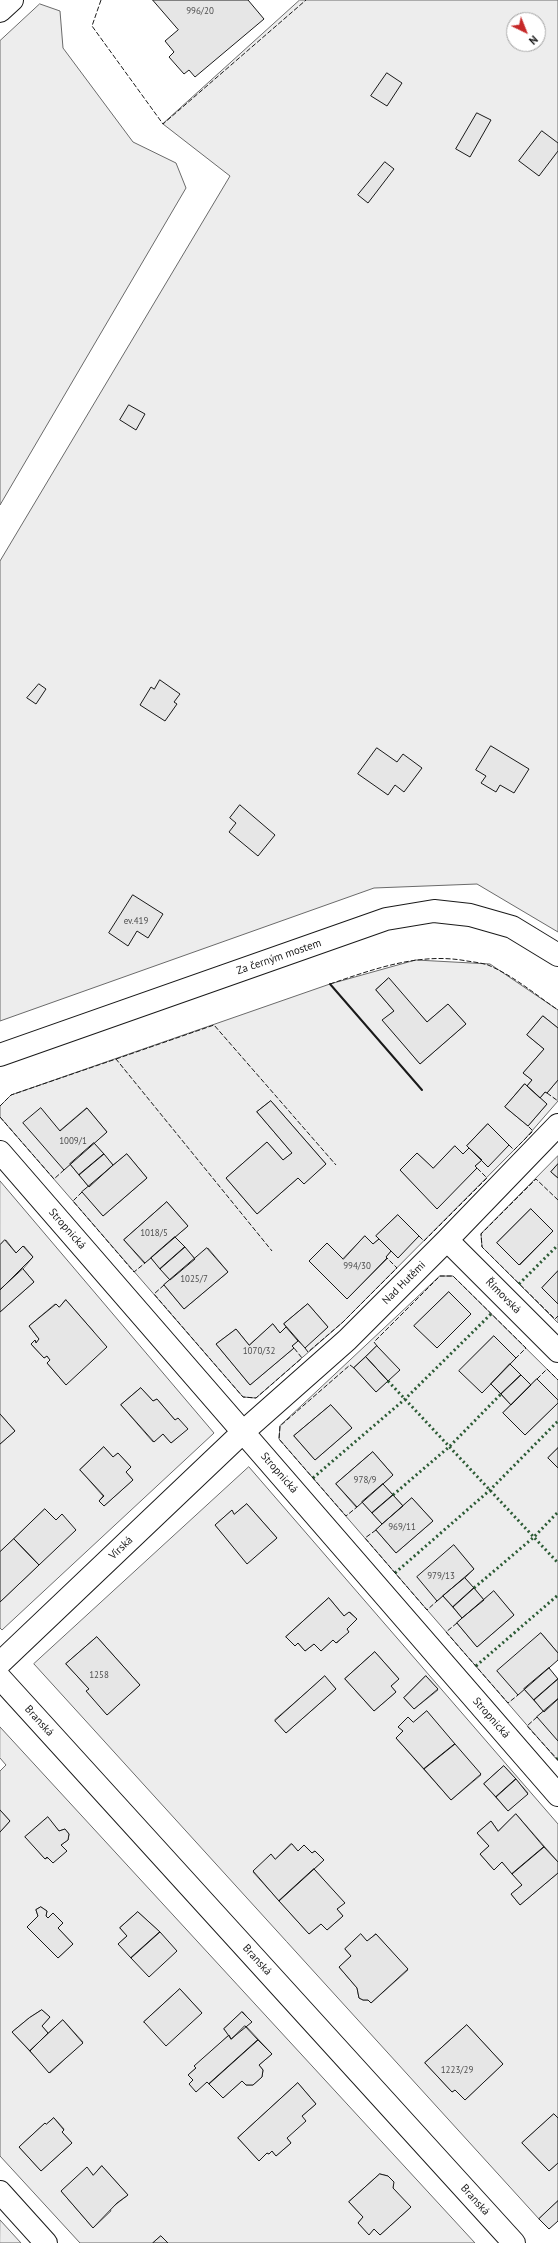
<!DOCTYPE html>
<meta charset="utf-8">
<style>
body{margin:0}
#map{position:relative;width:558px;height:2243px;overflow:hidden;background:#fff;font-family:"PT Sans",sans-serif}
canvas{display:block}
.north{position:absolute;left:506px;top:12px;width:40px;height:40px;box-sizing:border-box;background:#fff;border:1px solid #a3a3a3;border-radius:50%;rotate:137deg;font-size:11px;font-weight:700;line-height:16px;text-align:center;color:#1a1a1a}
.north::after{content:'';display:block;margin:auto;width:14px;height:18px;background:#c62828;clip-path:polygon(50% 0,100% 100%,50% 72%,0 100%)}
</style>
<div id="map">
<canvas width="558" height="2243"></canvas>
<div class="north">N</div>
</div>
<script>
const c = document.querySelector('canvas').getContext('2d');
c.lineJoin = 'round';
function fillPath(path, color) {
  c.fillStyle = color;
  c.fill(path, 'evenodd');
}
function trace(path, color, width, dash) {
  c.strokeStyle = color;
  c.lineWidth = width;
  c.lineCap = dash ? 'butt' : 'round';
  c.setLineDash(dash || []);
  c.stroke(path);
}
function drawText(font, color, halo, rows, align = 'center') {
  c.font = font + ' "PT Sans",sans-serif';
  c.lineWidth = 3;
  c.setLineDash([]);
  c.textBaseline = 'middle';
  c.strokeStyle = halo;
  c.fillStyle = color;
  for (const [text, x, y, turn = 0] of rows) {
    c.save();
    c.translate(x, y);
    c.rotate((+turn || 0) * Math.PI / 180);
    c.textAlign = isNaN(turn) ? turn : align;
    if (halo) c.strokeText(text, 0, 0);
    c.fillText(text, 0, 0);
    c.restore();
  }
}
const green = new Path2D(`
 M 300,0 L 558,0 L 558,932 L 477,884 L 374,888 L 0,1021 L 0,561 L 230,176 L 163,124 ZM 514,20 L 538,20 L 538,44 L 514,44 Z
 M 40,4 L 60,11 L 63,48 L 133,142 L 176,163 L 186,188 L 0,505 L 0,41 Z
 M 416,960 L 490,964 L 558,1010 L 558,1028 L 543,1016 L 527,1035 L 544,1049 L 523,1073 L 532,1080 L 527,1086 L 524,1084 L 505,1107 L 528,1126 L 547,1104 L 540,1098 L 545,1092 L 547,1093 L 558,1080 L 558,1101 L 524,1140 L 343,1322 L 256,1398 L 243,1397 L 0,1117 L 0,1106 L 11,1095 L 330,984 ZM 388,979 L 427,1022 L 448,1004 L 466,1024 L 420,1064 L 383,1020 L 394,1011 L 376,990 ZM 271,1101 L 326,1164 L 304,1183 L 298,1178 L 257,1214 L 226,1178 L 267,1142 L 283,1160 L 292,1153 L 257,1112 ZM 87,1108 L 107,1132 L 94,1143 L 113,1165 L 127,1154 L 147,1178 L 103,1216 L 83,1192 L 89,1187 L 70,1164 L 60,1131 ZM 488,1124 L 509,1145 L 482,1160 L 475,1166 L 477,1168 L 437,1208 L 400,1170 L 417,1153 L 433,1168 L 455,1146 L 463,1154 L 469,1148 L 467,1146 ZM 167,1202 L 188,1226 L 175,1237 L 195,1259 L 208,1248 L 228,1272 L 184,1309 L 164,1285 L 170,1280 L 151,1258 L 144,1263 L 124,1240 ZM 398,1215 L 419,1236 L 398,1257 L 391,1251 L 386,1257 L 387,1259 L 347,1299 L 325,1277 L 365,1236 L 373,1244 L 379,1239 L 377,1236 ZM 308,1304 L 328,1327 L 305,1347 L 298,1341 L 292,1346 L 294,1348 L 250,1385 L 216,1344 L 236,1329 L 249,1345 L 273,1324 L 280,1333 L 286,1327 L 284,1324 Z
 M 558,1156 L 558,1164 L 551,1172 L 558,1178 L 558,1271 L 542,1288 L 558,1304 L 558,1323 L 482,1247 L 481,1234 ZM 531,1209 L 553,1231 L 520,1265 L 497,1243 Z
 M 0,1181 L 214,1433 L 2,1630 L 0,1628 L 0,1602 L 39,1565 L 61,1515 L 56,1520 L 45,1509 L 0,1552 L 0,1444 L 15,1431 L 0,1414 L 0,1312 L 34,1282 L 23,1269 L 33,1257 L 24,1246 L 16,1253 L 6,1240 L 0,1245 ZM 66,1300 L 94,1332 L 66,1385 L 47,1363 L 50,1360 L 47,1356 L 44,1358 L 31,1344 L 35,1340 L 37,1343 L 39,1339 L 29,1326 L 55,1304 L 59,1307 ZM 141,1388 L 153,1401 L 157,1399 L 175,1420 L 187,1429 L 171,1443 L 163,1434 L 153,1442 L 121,1405 ZM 104,1447 L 113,1457 L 118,1453 L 131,1467 L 126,1472 L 133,1480 L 104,1506 L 99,1501 L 103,1496 L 80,1470 Z
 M 440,1276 L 453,1276 L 558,1380 L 558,1400 L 537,1379 L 531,1385 L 510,1364 L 516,1358 L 494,1336 L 460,1371 L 491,1384 L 511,1405 L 503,1413 L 525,1435 L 558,1403 L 558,1448 L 548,1458 L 558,1468 L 558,1653 L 541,1633 L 524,1689 L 544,1712 L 558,1740 L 558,1761 L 279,1439 L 280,1426 ZM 449,1292 L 471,1314 L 437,1348 L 415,1326 ZM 377,1346 L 399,1370 L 376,1392 L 354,1368 ZM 331,1405 L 352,1428 L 315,1460 L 294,1436 ZM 373,1452 L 393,1475 L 383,1484 L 403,1506 L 412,1498 L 433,1521 L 396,1553 L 376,1530 L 382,1524 L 362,1502 L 356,1507 L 336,1484 ZM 454,1546 L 474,1569 L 465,1578 L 484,1600 L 494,1592 L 514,1615 L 477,1647 L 457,1623 L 462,1618 L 443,1596 L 437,1601 Z
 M 249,1467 L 558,1824 L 558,1862 L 516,1814 L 498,1831 L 491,1821 L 477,1833 L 489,1846 L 480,1854 L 494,1870 L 502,1862 L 522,1885 L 511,1894 L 520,1905 L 558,1873 L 558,2118 L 554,2114 L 522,2143 L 549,2171 L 558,2163 L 558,2201 L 539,2219 L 34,1664 ZM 247,1504 L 277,1538 L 247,1563 L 215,1525 L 231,1511 L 234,1514 ZM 329,1598 L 344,1616 L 350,1612 L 357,1619 L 347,1629 L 348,1632 L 337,1643 L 333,1640 L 321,1651 L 314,1644 L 305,1651 L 298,1643 L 295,1646 L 286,1637 ZM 97,1637 L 140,1685 L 107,1715 L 87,1691 L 89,1689 L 66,1664 ZM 375,1652 L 399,1679 L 391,1686 L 396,1692 L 374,1711 L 345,1679 ZM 426,1676 L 438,1690 L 414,1709 L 404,1698 ZM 325,1677 L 336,1689 L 286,1733 L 275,1720 ZM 427,1712 L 481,1775 L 451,1800 L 396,1738 L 403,1731 L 399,1726 L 408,1717 L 413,1722 ZM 504,1766 L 528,1793 L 508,1811 L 484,1784 ZM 291,1844 L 298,1851 L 304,1845 L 312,1853 L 315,1851 L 324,1860 L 314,1869 L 344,1903 L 337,1909 L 343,1916 L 327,1930 L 321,1924 L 309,1934 L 253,1872 L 271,1855 L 275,1859 ZM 376,1934 L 408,1970 L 371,2003 L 368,2000 L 363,2000 L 359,1998 L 357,1988 L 339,1967 L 351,1956 L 345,1949 L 361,1935 L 367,1941 ZM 467,2025 L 503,2064 L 465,2100 L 455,2090 L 452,2092 L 425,2063 Z
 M 0,1727 L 475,2243 L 168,2243 L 161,2236 L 153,2243 L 80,2243 L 0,2156 L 0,1832 L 10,1821 L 0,1810 L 0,1771 L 6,1765 L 0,1758 ZM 48,1818 L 59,1831 L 65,1829 L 69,1834 L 68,1840 L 61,1845 L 66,1851 L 45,1859 L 26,1837 ZM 41,1907 L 47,1911 L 46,1916 L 48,1918 L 53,1913 L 63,1923 L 58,1928 L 73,1944 L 58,1958 L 27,1927 L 38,1916 L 36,1910 ZM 138,1912 L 160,1932 L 118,1944 L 127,1936 L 120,1928 ZM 180,1989 L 202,2013 L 144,2022 ZM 42,2010 L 50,2017 L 42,2026 L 48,2033 L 63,2020 L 83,2042 L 50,2073 L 12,2032 L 29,2018 ZM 243,2012 L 251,2022 L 246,2026 L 272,2054 L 259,2065 L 263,2070 L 262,2077 L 253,2085 L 246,2085 L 242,2081 L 223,2098 L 207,2082 L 193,2080 L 188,2075 L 196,2068 L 195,2066 L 229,2035 L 224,2029 ZM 298,2083 L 316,2104 L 302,2116 L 287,2138 L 291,2143 L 276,2156 L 272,2151 L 269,2154 L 267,2153 L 259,2161 L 238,2138 ZM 54,2118 L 64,2129 L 62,2132 L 72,2143 L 41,2171 L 19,2147 L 45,2123 L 46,2124 ZM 102,2166 L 128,2195 L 110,2209 L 111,2211 L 93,2228 L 61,2191 L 87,2168 L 93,2175 ZM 380,2174 L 388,2176 L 393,2182 L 393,2188 L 410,2208 L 380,2235 L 374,2229 L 369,2234 L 358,2223 L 363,2217 L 349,2202 Z
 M 0,2220 L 21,2243 L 0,2243 Z`);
const building = new Path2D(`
 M 153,0 L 248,0 L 264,19 L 195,77 L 189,70 L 184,74 L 169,57 L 174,52 L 165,41 L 178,30 Z
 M 387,73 L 402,83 L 387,106 L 371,96 Z
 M 477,113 L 491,120 L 470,157 L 456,149 Z
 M 542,131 L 558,143 L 558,151 L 539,176 L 519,161 Z
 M 385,162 L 394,169 L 368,203 L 358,195 Z
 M 129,405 L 145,414 L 136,430 L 120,420 Z
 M 160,680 L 180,694 L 174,702 L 177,704 L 165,721 L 140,705 L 151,687 L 154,689 Z
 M 39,684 L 46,689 L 36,704 L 27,698 Z
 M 491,746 L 529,769 L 514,793 L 500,785 L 496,792 L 481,783 L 486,776 L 476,770 Z
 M 377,748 L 397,762 L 403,754 L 422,768 L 404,792 L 395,785 L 388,795 L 358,774 Z
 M 240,805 L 275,835 L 258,856 L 229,832 L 236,823 L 230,818 Z
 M 133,895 L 163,914 L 148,938 L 137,931 L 128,946 L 109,933 Z
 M 389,978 L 427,1022 L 448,1004 L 466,1024 L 420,1064 L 382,1020 L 394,1011 L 376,990 Z
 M 543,1016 L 558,1028 L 558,1080 L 547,1093 L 545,1092 L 540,1098 L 527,1086 L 532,1080 L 523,1073 L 544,1049 L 527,1035 Z
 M 525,1084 L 547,1104 L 528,1126 L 505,1107 Z
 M 271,1101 L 326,1164 L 304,1184 L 298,1178 L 257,1214 L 226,1178 L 267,1142 L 283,1160 L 292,1153 L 257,1112 Z
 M 41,1108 L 60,1131 L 87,1108 L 107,1132 L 64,1170 L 23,1123 Z
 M 488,1124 L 509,1145 L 488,1167 L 467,1146 Z
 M 94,1143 L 104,1154 L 79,1175 L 70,1164 Z
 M 455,1146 L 463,1154 L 469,1148 L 482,1160 L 475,1166 L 477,1168 L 437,1209 L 400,1170 L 417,1153 L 433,1168 Z
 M 104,1154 L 113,1165 L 89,1187 L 79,1175 Z
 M 127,1154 L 147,1178 L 103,1216 L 82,1192 Z
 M 558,1164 L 558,1178 L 551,1172 Z
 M 167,1202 L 188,1226 L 145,1263 L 124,1240 Z
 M 531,1209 L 553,1231 L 519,1265 L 497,1243 Z
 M 398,1215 L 419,1236 L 398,1258 L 376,1236 Z
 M 365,1236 L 373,1244 L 379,1239 L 391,1251 L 386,1257 L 387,1258 L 347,1299 L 309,1261 L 327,1243 L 343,1259 Z
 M 175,1237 L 185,1247 L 160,1269 L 151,1258 Z
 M 5,1240 L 16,1253 L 23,1246 L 33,1257 L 0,1290 L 0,1245 Z
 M 185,1247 L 195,1259 L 170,1280 L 160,1269 Z
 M 207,1248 L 228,1272 L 184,1309 L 164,1285 Z
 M 23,1269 L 34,1282 L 0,1312 L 0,1290 Z
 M 558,1271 L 558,1304 L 542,1288 Z
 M 449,1292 L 471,1314 L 437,1348 L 414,1326 Z
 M 66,1300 L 107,1347 L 66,1385 L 47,1363 L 50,1360 L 47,1356 L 44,1358 L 31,1344 L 35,1340 L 36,1343 L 39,1339 L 29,1326 L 56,1304 L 59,1307 Z
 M 308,1304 L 328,1327 L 305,1348 L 284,1324 Z
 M 273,1324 L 280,1333 L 286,1327 L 298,1341 L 292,1346 L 294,1348 L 250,1385 L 216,1344 L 236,1329 L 249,1345 Z
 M 494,1336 L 516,1358 L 482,1393 L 459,1371 Z
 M 377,1346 L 400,1370 L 388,1381 L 366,1357 Z
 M 366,1357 L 388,1381 L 376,1392 L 354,1368 Z
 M 510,1364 L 521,1375 L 501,1394 L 491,1384 Z
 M 521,1375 L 531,1385 L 511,1405 L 501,1394 Z
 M 537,1379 L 558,1400 L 558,1403 L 525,1435 L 503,1413 Z
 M 141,1388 L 153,1401 L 157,1399 L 175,1420 L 178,1418 L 188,1429 L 171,1443 L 163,1434 L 154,1442 L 121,1405 Z
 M 331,1405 L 352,1428 L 315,1460 L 294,1436 Z
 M 0,1414 L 15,1431 L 0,1444 Z
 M 104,1447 L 113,1457 L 118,1453 L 131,1467 L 126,1472 L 133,1480 L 104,1506 L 99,1501 L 104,1496 L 80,1470 Z
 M 558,1448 L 558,1468 L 548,1458 Z
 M 373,1452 L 393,1475 L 357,1507 L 336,1484 Z
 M 383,1484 L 393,1495 L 372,1513 L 362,1502 Z
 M 393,1495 L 403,1506 L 382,1524 L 372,1513 Z
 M 412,1498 L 433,1521 L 396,1553 L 376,1530 Z
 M 247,1504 L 277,1538 L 247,1564 L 215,1525 L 232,1510 L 234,1514 Z
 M 45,1509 L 56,1520 L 62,1514 L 76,1530 L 39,1565 L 14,1539 Z
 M 14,1539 L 39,1565 L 0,1602 L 0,1552 Z
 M 454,1545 L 474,1569 L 437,1601 L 417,1577 Z
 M 465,1578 L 474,1588 L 453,1607 L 443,1596 Z
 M 474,1588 L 484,1600 L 462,1618 L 453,1607 Z
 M 494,1591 L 514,1615 L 477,1647 L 457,1623 Z
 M 329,1598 L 344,1616 L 349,1612 L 357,1619 L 347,1629 L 349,1632 L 336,1643 L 333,1640 L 321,1651 L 314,1644 L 305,1651 L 298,1643 L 295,1646 L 286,1637 Z
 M 541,1633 L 558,1653 L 558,1660 L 518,1695 L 497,1671 Z
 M 97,1637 L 140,1685 L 107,1715 L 86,1691 L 89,1689 L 66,1664 Z
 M 375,1652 L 399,1679 L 391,1686 L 396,1692 L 374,1711 L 345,1679 Z
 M 549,1668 L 558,1679 L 534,1700 L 524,1689 Z
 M 325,1676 L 336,1689 L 286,1733 L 275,1721 Z
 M 426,1676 L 438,1689 L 414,1709 L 404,1698 Z
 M 558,1679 L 558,1699 L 544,1712 L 534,1700 Z
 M 558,1699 L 558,1741 L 537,1717 Z
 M 427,1711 L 455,1744 L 424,1769 L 396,1738 L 403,1731 L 398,1727 L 408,1717 L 413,1722 Z
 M 455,1744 L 481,1774 L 451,1800 L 424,1769 Z
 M 504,1766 L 516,1779 L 496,1797 L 484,1784 Z
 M 516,1779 L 528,1794 L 508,1811 L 496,1797 Z
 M 0,1810 L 10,1821 L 0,1832 Z
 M 516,1814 L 544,1847 L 512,1874 L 502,1862 L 494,1870 L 480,1854 L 489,1846 L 477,1833 L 491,1821 L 498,1831 Z
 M 48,1817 L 59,1831 L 65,1829 L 69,1834 L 68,1840 L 61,1845 L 67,1851 L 53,1863 L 47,1857 L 45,1859 L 25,1837 Z
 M 292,1844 L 298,1851 L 304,1845 L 312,1853 L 315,1851 L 324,1860 L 279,1901 L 253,1871 L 271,1854 L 275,1859 Z
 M 544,1847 L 558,1862 L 558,1873 L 520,1905 L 511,1894 L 522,1885 L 512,1874 Z
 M 314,1869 L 345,1903 L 337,1909 L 343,1916 L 327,1930 L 321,1924 L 309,1934 L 279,1901 Z
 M 41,1907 L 47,1911 L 46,1916 L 48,1918 L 53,1913 L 63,1923 L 58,1928 L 73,1944 L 58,1958 L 27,1927 L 38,1916 L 36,1910 Z
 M 138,1912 L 160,1932 L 131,1958 L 118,1944 L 127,1936 L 120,1928 Z
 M 160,1932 L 177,1951 L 149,1977 L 131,1958 Z
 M 361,1934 L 367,1941 L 376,1934 L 408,1969 L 371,2003 L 368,2000 L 363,2000 L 359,1998 L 357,1988 L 339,1967 L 351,1956 L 345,1949 Z
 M 180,1989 L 202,2013 L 166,2046 L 144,2022 Z
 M 42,2010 L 50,2017 L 42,2026 L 48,2033 L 30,2051 L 12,2032 L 29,2018 Z
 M 242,2012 L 252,2022 L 231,2039 L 224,2029 Z
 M 63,2020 L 83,2043 L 49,2073 L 30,2051 Z
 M 467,2025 L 503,2064 L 465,2100 L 455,2090 L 452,2092 L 425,2063 Z
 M 245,2026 L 258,2040 L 209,2084 L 207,2082 L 196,2092 L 189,2084 L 193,2080 L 188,2075 L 196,2068 L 194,2066 L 229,2035 L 231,2039 Z
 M 258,2040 L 272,2054 L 259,2065 L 263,2070 L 262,2077 L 253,2085 L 246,2085 L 242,2081 L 223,2098 L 209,2084 Z
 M 298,2083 L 316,2104 L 302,2116 L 306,2121 L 287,2138 L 291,2143 L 276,2156 L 272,2151 L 269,2154 L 267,2153 L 259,2161 L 238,2138 Z
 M 554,2114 L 558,2118 L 558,2163 L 549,2171 L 522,2143 Z
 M 54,2118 L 64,2130 L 62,2132 L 72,2143 L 41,2171 L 19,2147 L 45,2123 L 46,2124 Z
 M 102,2166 L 128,2195 L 117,2203 L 93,2228 L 61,2191 L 87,2167 L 93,2175 Z
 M 380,2174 L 388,2176 L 394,2182 L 393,2188 L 411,2207 L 380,2235 L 374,2229 L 369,2235 L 358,2223 L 363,2217 L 349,2202 Z
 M 558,2201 L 558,2221 L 549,2229 L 539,2219 Z
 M 161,2236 L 168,2243 L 153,2243 Z`);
const minor = new Path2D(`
 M 0,11 L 12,0
 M 0,1055 L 386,919 L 434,911 L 470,915 L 512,927 L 558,955
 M 0,1152 L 558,1795
 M 447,1240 L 558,1351
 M 0,1663 L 243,1432 L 347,1340 L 447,1240 L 558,1125
 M 0,1678 L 514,2243
 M 0,2192 L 46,2243`);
const hedge = new Path2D(`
 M 519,1284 L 558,1245
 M 388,1381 L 558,1563
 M 313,1478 L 405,1399 L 491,1314
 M 393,1495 L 449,1447 L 501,1394
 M 395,1573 L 490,1490 L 558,1421
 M 474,1588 L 534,1537 L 558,1512
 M 476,1666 L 558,1595
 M 557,1759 L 558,1758`);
const fence = new Path2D(`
 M 101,0 L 92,26 L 163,124 L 306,0
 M 330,984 C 374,969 420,952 467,961 C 474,962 482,963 488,965 C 514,976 536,995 558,1010
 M 116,1059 L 214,1025 L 336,1165
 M 547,1093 L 558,1101
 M 0,1106 L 11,1095 L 116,1059 L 272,1251
 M 0,1117 L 54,1179 L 64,1170
 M 509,1145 L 514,1150 L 533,1131 L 528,1126
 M 82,1192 L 73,1201 L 134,1272 L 145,1263
 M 558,1200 L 536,1179 L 481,1234 L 482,1247 L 555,1319 L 558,1316
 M 419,1236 L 424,1241 L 487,1178 L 477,1168
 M 164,1285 L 154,1294 L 243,1397 L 256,1398 L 302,1358 L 294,1348
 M 377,1346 L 374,1342 L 440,1276 L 453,1276 L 526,1348 L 516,1358
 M 305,1348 L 308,1352 L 343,1322 L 397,1268 L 387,1258
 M 354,1368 L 350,1365 L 280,1426 L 279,1439 L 346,1516 L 357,1507
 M 537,1379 L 547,1369 L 558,1380
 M 376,1530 L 365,1538 L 427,1610 L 437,1601
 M 457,1623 L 446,1632 L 508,1703 L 518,1695
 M 537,1717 L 527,1726 L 558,1760`);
const wall = new Path2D(`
 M 330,984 L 422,1090`);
const numberNames = [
 ["996/20",200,11],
 ["ev.419",136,921],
 ["1009/1",73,1141],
 ["1018/5",154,1233],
 ["994/30",357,1266],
 ["1025/7",194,1279],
 ["1070/32",259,1351],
 ["978/9",365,1480],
 ["969/11",402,1527],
 ["979/13",441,1576],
 ["1258",99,1675],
 ["1223/29",457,2070]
];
const streetNames = [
 ["Za černým mostem",279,957,-19],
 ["Stropnická",67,1229,49],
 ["Nad Hutěmi",404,1283,-45],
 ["Římovská",503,1296,45],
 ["Stropnická",279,1473,49],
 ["Vírská",121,1548,-44],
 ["Stropnická",491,1718,49],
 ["Branská",39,1721,48],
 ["Branská",257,1960,48],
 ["Branská",475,2200,48]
];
fillPath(green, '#ededed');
trace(green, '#6a6a6a', 1);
fillPath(building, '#e6e6e6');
trace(building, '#1a1a1a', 1);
trace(minor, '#1a1a1a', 24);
trace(minor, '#fff', 22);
trace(hedge, '#2b5a34', 3, [2, 3]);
trace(fence, '#1a1a1a', 1, [5, 2]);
trace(wall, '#1a1a1a', 2);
drawText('9px', '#4d4d4d', null, numberNames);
drawText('11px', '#1a1a1a', '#fff', streetNames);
</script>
